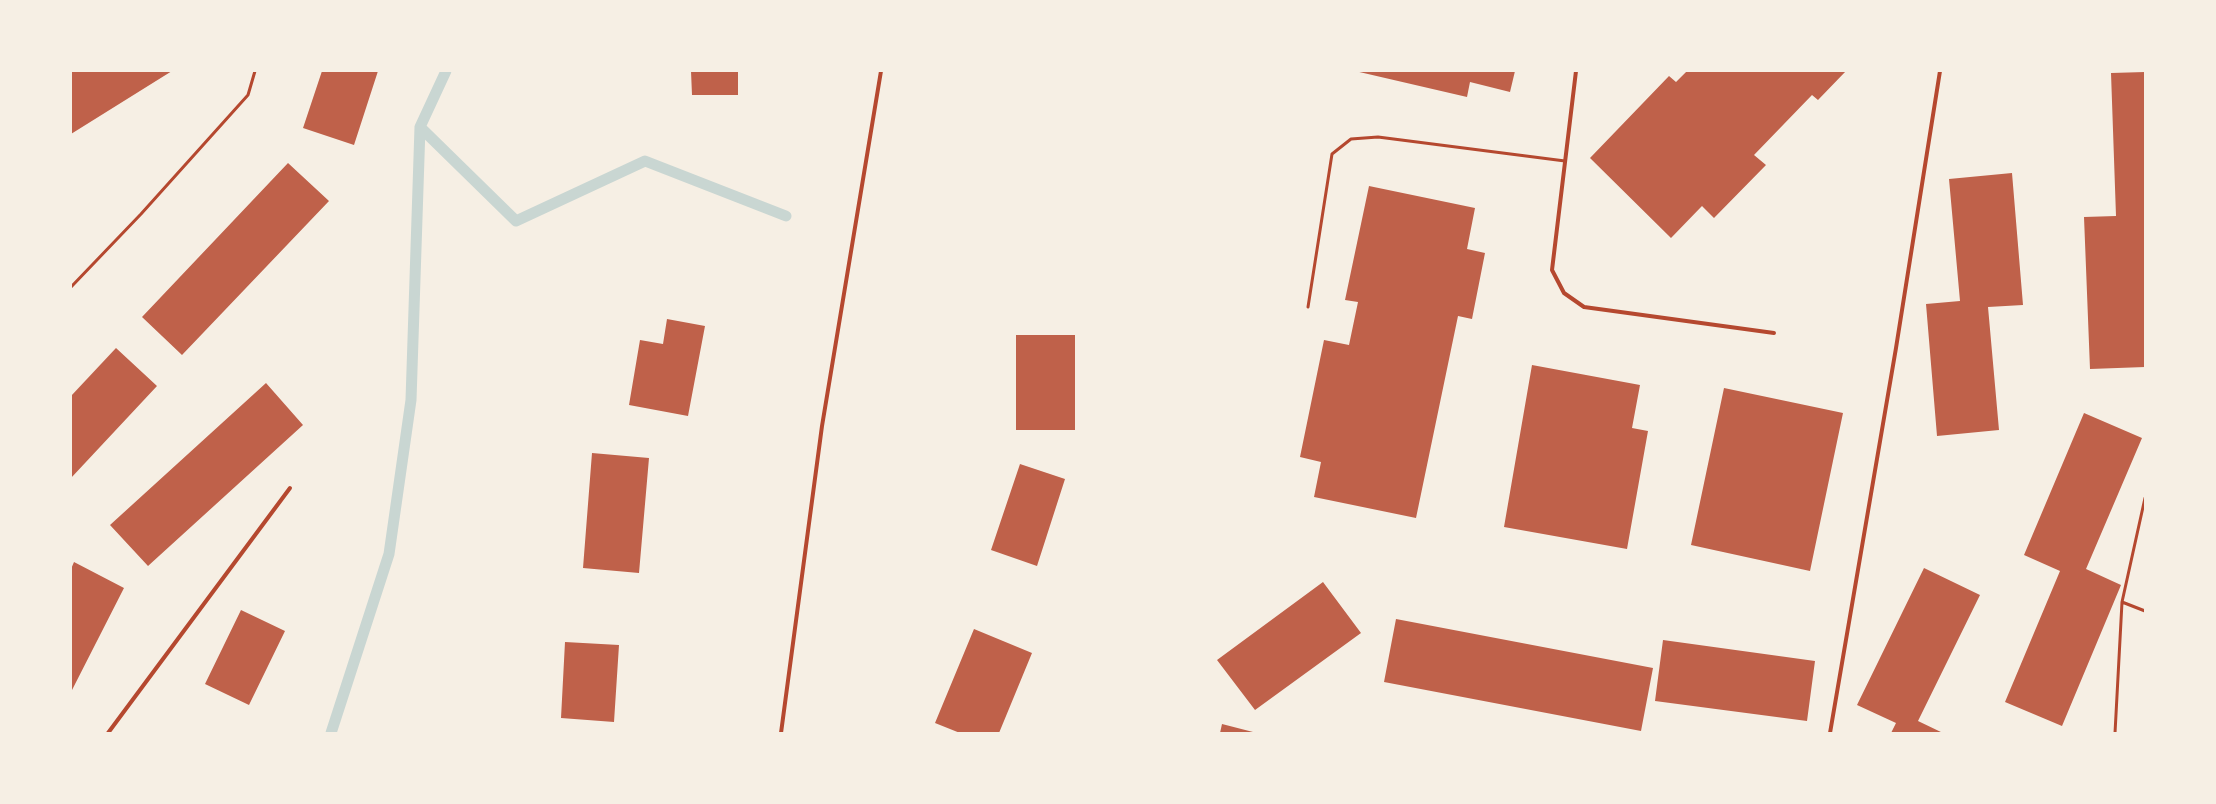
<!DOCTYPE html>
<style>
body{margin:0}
#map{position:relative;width:2216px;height:804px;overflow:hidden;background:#f6efe4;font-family:Rubik,sans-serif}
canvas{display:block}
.frame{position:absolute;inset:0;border:72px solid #f6efe4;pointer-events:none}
</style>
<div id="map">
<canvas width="2216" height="804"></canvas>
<div class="frame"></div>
</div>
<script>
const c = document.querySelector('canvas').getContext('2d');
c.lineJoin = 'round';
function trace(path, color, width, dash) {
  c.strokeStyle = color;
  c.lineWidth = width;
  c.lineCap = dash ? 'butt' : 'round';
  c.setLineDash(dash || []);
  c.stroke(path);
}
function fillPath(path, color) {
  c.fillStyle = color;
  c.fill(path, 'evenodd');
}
const stream = new Path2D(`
 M 446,71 L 420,127 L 516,221 L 645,161 L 786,216
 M 331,733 L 389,554 L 411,400 L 420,127`);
const building = new Path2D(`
 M 71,71 L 172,71 L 71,134 Z
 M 322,71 L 378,71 L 354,145 L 303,128 Z
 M 691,71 L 738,71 L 738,95 L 692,95 Z
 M 1355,71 L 1515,71 L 1510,92 L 1470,82 L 1467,97 Z
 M 1687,71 L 1846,71 L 1818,100 L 1812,95 L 1754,155 L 1766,165 L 1714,218 L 1702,206 L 1671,238 L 1590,158 L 1669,76 L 1676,82 Z
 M 2145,72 L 2145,367 L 2090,369 L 2084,217 L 2116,216 L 2111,73 Z
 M 288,163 L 329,201 L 182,355 L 142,317 Z
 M 2012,173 L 2023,305 L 1988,307 L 1999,430 L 1937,436 L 1926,304 L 1960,301 L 1949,179 Z
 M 1369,186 L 1475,208 L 1467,249 L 1485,253 L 1472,319 L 1458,316 L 1416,518 L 1314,497 L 1321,462 L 1300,457 L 1324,340 L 1349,345 L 1358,302 L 1345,300 Z
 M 667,319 L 705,326 L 688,416 L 629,405 L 640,340 L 663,344 Z
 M 1016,335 L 1075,335 L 1075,430 L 1016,430 Z
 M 116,348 L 157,386 L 71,478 L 71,396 Z
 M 1532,365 L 1640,385 L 1632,428 L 1648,431 L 1627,549 L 1504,527 Z
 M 266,383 L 303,425 L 148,566 L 110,525 Z
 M 1724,388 L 1843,413 L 1810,571 L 1691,545 Z
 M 2084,413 L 2142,438 L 2086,569 L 2121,585 L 2062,726 L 2005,702 L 2060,571 L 2024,555 Z
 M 592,453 L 649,458 L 639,573 L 583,568 Z
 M 1020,464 L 1065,479 L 1037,566 L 991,550 Z
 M 74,562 L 124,588 L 71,692 L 71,569 Z
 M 1924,568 L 1980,595 L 1918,721 L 1943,733 L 1891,733 L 1896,723 L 1857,705 Z
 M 1323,582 L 1361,633 L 1255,710 L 1217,660 Z
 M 241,610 L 285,631 L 249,705 L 205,684 Z
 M 1396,619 L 1653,668 L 1641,731 L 1384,682 Z
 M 974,629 L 1032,653 L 999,733 L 960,733 L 935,723 Z
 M 1663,640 L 1815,661 L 1807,721 L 1655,701 Z
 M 565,642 L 619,645 L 614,722 L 561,718 Z
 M 1222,724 L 1253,732 L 1253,733 L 1220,733 Z`);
const service = new Path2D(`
 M 71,287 L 141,214 L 248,95 L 255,71
 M 1308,307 L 1332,154 L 1351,139 L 1378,137 L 1565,161
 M 2122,602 L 2145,498
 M 2115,733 L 2122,602 L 2145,611`);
const minor = new Path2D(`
 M 1576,71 L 1552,270 L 1564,293 L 1584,307 L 1774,333
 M 108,733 L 290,488
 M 781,733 L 822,426 L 881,71
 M 1830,733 L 1896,348 L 1940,71`);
trace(stream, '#c9d6d2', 11);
fillPath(building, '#bf614a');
trace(service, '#b5482f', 3);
trace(minor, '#b5482f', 4);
</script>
